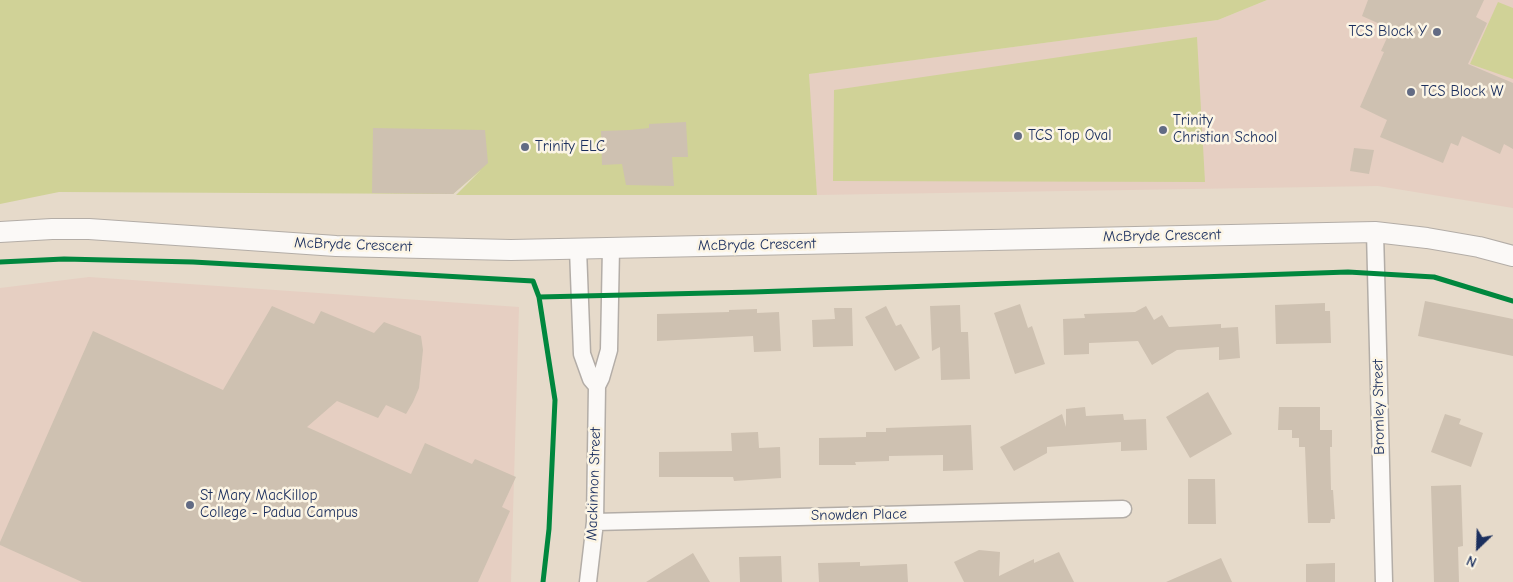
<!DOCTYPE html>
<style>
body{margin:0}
#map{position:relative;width:1513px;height:582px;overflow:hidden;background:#e6daca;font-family:"Comic Neue",sans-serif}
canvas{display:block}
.north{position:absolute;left:1453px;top:522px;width:50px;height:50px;-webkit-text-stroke:4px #fcf5e5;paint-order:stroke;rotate:204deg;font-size:14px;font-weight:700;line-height:20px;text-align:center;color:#1b2f5e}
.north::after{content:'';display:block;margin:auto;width:18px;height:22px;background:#1b2f5e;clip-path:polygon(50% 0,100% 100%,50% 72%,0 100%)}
</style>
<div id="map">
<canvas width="1513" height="582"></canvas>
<div class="north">N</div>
</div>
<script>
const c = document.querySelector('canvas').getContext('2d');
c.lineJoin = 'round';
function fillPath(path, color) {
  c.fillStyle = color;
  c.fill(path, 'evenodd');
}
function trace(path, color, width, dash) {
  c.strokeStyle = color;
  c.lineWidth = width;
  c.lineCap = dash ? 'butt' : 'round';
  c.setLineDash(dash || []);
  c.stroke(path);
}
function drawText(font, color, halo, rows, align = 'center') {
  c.font = font + ' "Comic Neue",sans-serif';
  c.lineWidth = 5;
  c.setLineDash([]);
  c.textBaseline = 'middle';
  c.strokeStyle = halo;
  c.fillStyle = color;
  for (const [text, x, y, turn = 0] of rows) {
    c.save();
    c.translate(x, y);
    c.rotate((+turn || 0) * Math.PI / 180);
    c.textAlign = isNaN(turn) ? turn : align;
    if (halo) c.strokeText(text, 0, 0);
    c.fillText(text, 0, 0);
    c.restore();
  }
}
const built = new Path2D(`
 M 1267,0 L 1513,0 L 1513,208 L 1378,186 L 817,195 L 808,74 L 1218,20 Z
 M 89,277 L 519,307 L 511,582 L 0,582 L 0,288 Z`);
const green = new Path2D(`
 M 0,0 L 1267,0 L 1218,20 L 809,74 L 817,195 L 456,195 L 481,170 L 453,194 L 59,192 L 0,204 Z
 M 1498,2 L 1513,8 L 1513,79 L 1470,64 Z
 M 1197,37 L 1205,182 L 833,181 L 834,90 Z`);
const building = new Path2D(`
 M 1368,0 L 1484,0 L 1476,17 L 1487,23 L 1468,64 L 1513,83 L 1513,149 L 1504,144 L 1500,154 L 1462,136 L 1458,146 L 1451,143 L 1443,163 L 1380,137 L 1387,120 L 1360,107 L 1384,52 L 1381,51 L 1391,29 L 1362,16 Z
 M 686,122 L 688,157 L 672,157 L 674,186 L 626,185 L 622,164 L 602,165 L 601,131 L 630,130 L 649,128 L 649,124 Z
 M 373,128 L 485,130 L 488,163 L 453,194 L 372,193 Z
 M 1354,148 L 1374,150 L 1369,174 L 1350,171 Z
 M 1425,301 L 1513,319 L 1513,356 L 1418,336 Z
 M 1325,303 L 1325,311 L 1330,311 L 1331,343 L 1276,344 L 1275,305 Z
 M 1020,304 L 1028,328 L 1032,326 L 1045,364 L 1015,374 L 994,313 Z
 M 960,305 L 961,332 L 968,332 L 970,379 L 941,380 L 940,347 L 932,351 L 930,306 Z
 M 272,306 L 314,324 L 321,311 L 374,333 L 384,322 L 421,336 L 423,350 L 419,388 L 413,402 L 406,414 L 386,405 L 378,418 L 337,401 L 307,427 L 411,474 L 425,443 L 472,464 L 475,459 L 516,477 L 502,507 L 510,511 L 478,582 L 82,582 L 0,545 L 0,542 L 93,331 L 223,390 Z
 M 886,306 L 896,326 L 901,324 L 920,358 L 895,371 L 865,317 Z
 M 1146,306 L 1154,320 L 1162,315 L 1169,327 L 1221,324 L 1221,328 L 1238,327 L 1240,358 L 1219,360 L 1219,347 L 1177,350 L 1152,365 L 1138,341 L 1089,343 L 1089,354 L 1064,355 L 1063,319 L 1085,318 L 1084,314 L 1135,312 Z
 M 834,308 L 852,308 L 853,346 L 813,347 L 812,320 L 835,319 Z
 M 757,309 L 757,313 L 779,312 L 781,351 L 754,352 L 753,336 L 657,341 L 657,314 L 729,312 L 729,310 Z
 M 1208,392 L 1232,434 L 1190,458 L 1166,417 Z
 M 1085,407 L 1086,416 L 1123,414 L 1124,420 L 1146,419 L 1147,450 L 1121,451 L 1121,442 L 1047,447 L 1047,453 L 1014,471 L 1000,447 L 1062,414 L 1066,427 L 1066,409 Z
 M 1279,407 L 1320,407 L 1320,430 L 1332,430 L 1332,447 L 1330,447 L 1331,490 L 1333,490 L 1335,519 L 1331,519 L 1330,523 L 1308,523 L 1305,447 L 1299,447 L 1299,438 L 1292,438 L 1292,430 L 1278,430 Z
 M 1445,414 L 1461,419 L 1459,424 L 1483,433 L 1471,467 L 1431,452 Z
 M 971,425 L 973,470 L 943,471 L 943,455 L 889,456 L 889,461 L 855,462 L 856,465 L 819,465 L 819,438 L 866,437 L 866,432 L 886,432 L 886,428 Z
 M 758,432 L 759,448 L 780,447 L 781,478 L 734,481 L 733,477 L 659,477 L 659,452 L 732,451 L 731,433 Z
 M 1188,479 L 1215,479 L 1216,524 L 1188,524 Z
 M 1461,485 L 1463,546 L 1458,547 L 1459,582 L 1434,582 L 1431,486 Z
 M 979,550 L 1000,552 L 999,576 L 1034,559 L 1034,563 L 1059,552 L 1074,582 L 964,582 L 954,562 Z
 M 693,553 L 710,582 L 646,582 Z
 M 781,556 L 782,582 L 740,582 L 739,557 Z
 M 1221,558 L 1232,582 L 1166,582 Z
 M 860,562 L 860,566 L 907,564 L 908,582 L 819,582 L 818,563 Z
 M 1335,563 L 1335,582 L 1306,582 L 1306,564 Z`);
const minor = new Path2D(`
 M 1375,232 L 1384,582
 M 578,249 L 582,354 L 591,379 L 597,386
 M 595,522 L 1123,509
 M 588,582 L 595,522 L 597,386 L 601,378 L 609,350 L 611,248`);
const tertiary = new Path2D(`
 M 0,232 L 52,229 L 89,229 L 336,246 L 511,250 L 1375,232 L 1427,238 L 1479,247 L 1513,256`);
const cycleway = new Path2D(`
 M 0,262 L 64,259 L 193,262 L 533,281 L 539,297 L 555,400 L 549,529 L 543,582
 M 539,297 L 753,292 L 1348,272 L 1434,277 L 1513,301`);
const markers = [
 [1437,32,5,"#626b84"],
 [1411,92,5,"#626b84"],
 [1163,130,5,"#626b84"],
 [1018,136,5,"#626b84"],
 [525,147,5,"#626b84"],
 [190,505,5,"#626b84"]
];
const poiNames = [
 ["TCS Block Y",1427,32,"right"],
 ["TCS Block W",1421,92],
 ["Trinity",1173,121],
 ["Christian School",1173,138],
 ["TCS Top Oval",1028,136],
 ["Trinity ELC",535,147],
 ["St Mary MacKillop",200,496],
 ["College - Padua Campus",200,513]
];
const streetNames = [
 ["McBryde Crescent",1162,236,-1],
 ["McBryde Crescent",353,245,2],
 ["McBryde Crescent",757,245,-1],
 ["Bromley Street",1379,407,-91],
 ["Mackinnon Street",594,484,-88],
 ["Snowden Place",859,515,-1]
];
fillPath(built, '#e6cfc2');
fillPath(green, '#d0d297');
fillPath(building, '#cec1b1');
trace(minor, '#b3ada7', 19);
trace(tertiary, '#b3ada7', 22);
trace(minor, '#fbf9f7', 16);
trace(tertiary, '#fbf9f7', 20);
trace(cycleway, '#00873e', 5);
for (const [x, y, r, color] of markers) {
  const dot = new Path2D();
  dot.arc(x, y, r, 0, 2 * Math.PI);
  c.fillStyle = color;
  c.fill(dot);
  trace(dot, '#fcf5e5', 2);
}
drawText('15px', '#1b2f5e', '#fcf5e5', poiNames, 'left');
drawText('15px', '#1b2f5e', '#fcf5e5', streetNames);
</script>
